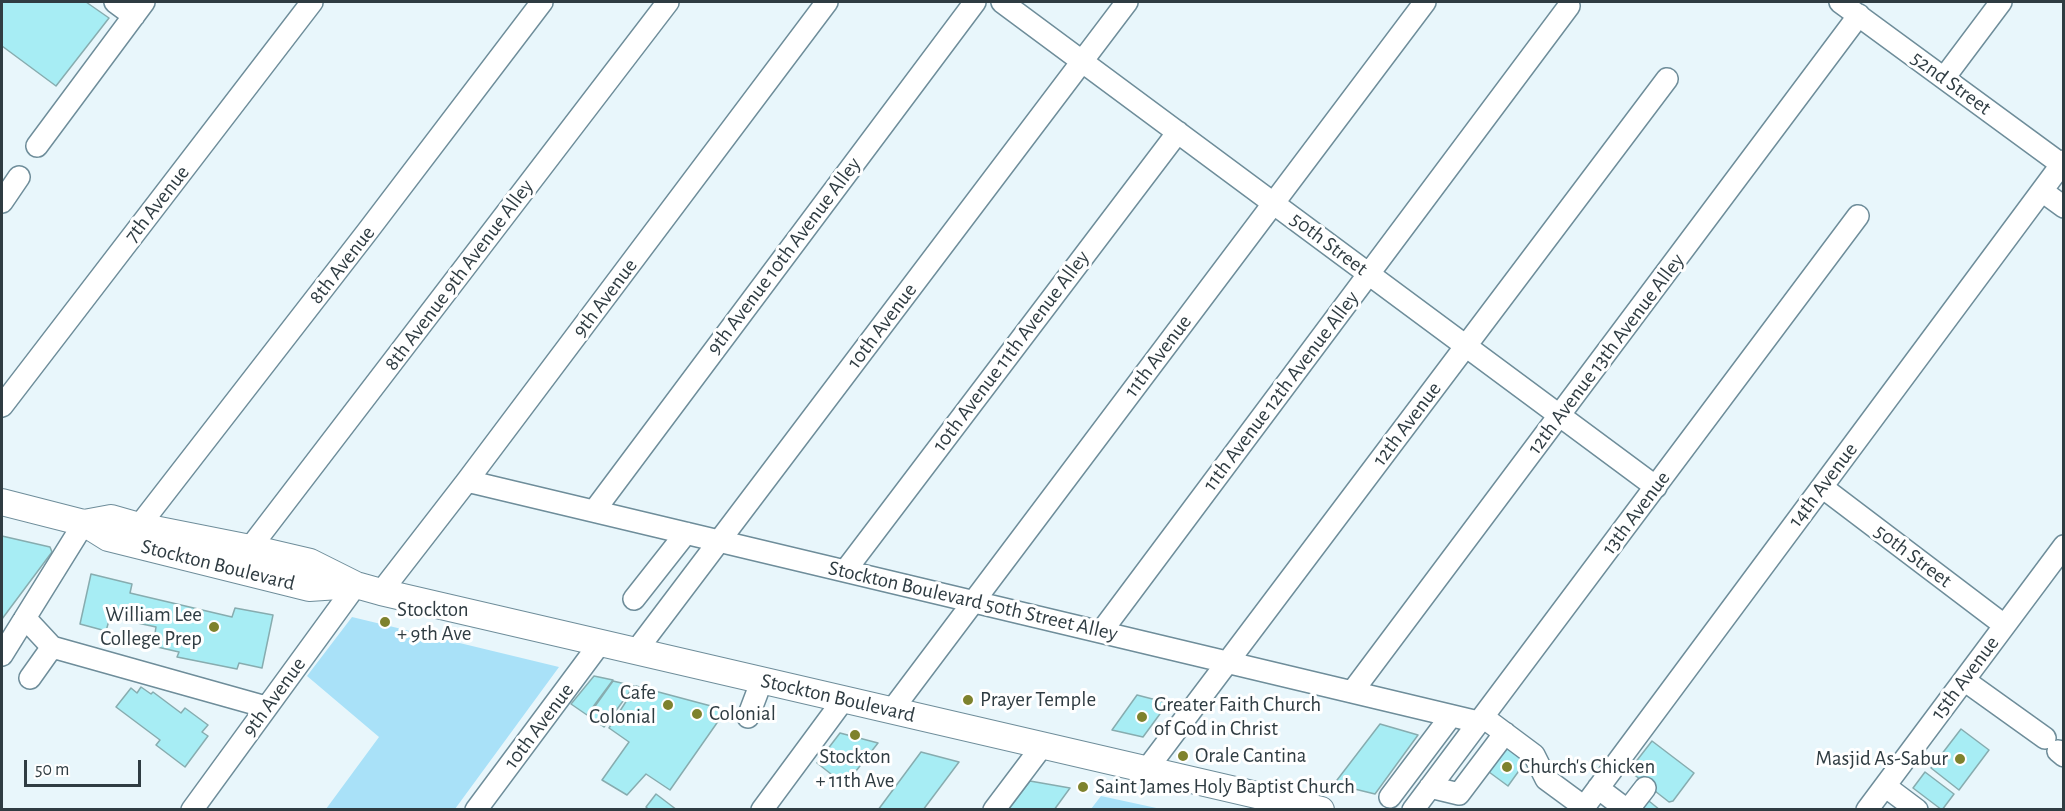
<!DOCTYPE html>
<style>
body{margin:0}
#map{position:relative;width:2065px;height:811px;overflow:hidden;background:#e8f6fb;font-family:"Alegreya Sans",sans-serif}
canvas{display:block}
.frame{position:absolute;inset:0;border:3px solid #2f3c42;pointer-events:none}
.scale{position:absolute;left:24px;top:760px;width:117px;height:27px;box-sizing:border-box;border:3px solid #2f3c42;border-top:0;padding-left:8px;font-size:18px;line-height:21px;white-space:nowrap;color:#2f3c42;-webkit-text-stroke:4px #fff;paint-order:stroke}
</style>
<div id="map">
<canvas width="2065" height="811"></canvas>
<div class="frame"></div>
<div class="scale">50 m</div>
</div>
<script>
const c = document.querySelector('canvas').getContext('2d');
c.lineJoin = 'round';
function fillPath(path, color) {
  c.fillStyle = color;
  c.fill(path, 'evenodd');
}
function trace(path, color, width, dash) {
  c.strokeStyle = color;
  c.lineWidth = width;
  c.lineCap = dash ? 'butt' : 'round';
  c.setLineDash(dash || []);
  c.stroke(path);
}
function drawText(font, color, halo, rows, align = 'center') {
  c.font = font + ' "Alegreya Sans",sans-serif';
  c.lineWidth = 6;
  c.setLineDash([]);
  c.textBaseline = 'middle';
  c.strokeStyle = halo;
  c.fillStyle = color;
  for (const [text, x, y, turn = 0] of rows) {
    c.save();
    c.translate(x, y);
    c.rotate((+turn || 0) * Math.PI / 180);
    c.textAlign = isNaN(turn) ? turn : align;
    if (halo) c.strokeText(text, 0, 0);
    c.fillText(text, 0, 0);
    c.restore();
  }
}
const green = new Path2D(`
 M 352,617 L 559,667 L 455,809 L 326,809 L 379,737 L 307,676 Z
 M 1101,796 L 1161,809 L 1091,809 Z`);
const building = new Path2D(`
 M 2,2 L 86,2 L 109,18 L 56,86 L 2,46 Z
 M 2,536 L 50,547 L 52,552 L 2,619 Z
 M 91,574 L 132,584 L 130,593 L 232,617 L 235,608 L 273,615 L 262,668 L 239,663 L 237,669 L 177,657 L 179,652 L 153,646 L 156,627 L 110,617 L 106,631 L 80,624 Z
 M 594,676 L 613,680 L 587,715 L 571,704 Z
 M 613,681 L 634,686 L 604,727 L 588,716 Z
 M 636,686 L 726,710 L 670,790 L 646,774 L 627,795 L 602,780 L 629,742 L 609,728 Z
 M 141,687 L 151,694 L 153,692 L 181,713 L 185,708 L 208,725 L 202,732 L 208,736 L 185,767 L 156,745 L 160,740 L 116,707 L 131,688 L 137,693 Z
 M 1137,695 L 1168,703 L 1143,737 L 1112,730 Z
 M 1380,724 L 1418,735 L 1375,794 L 1334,784 Z
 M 1961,729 L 1989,750 L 1959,790 L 1931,768 Z
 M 840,733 L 878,743 L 845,785 L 817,763 Z
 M 1652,741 L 1694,773 L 1673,801 L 1669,802 L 1632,773 L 1631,768 Z
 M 1507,747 L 1526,761 L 1508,786 L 1489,772 Z
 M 921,752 L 959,762 L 923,810 L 878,810 Z
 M 1925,772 L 1954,794 L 1942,810 L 1913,788 Z
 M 1030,781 L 1070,788 L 1054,810 L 1008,810 Z
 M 656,794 L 677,810 L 649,810 L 646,807 Z
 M 1644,797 L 1660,810 L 1634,810 Z`);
const minor = new Path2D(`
 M 115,2 L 134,16
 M 1002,2 L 1656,487
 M 1840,2 L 2061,164
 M 1944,78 L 2001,2
 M 37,146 L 144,2
 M 2042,191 L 2064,207
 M 2,202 L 19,177
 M 2,406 L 312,2
 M 467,481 L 1478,722
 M 1822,487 L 2004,625
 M 594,511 L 975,2
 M 139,526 L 367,232 L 542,2
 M 250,548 L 668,2
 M 845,571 L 1178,132
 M 381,592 L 467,481 L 827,2
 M 634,599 L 686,533
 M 25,618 L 52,647 L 266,707
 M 1101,632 L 1569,6
 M 636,651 L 1127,2
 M 2,655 L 84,523
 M 30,678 L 52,647
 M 1964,680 L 2045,738
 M 1352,692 L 1859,15
 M 892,710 L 1425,2
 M 748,717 L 762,680
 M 1483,717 L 1534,755 L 1546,779 L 1584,807
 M 2058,751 L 2064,756
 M 1147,769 L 1667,79
 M 1885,786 L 1917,810
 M 1430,787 L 1459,794 L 1505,733
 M 1598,788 L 1627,810
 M 1390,797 L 1451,716
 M 192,810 L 356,585
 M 476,810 L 601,642
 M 762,810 L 844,699
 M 994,810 L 1043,745
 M 1413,810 L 1858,216
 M 1582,810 L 2064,161
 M 1628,810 L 1645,788
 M 1867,810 L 2064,546`);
const major = new Path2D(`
 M 2,502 L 84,523 L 108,538 L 309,588 L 354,585
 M 84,523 L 111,518 L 139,526 L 250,548 L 310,562 L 356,585 L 381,592 L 1321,810`);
const markers = [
 [385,622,6,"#7e822d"],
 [214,627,6,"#7e822d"],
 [968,700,6,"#7e822d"],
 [668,705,6,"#7e822d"],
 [697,714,6,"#7e822d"],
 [1142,717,6,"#7e822d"],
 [855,735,6,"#7e822d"],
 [1183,756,6,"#7e822d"],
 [1960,759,6,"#7e822d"],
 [1507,767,6,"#7e822d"],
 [1083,787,6,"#7e822d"]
];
const streetNames = [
 ["52nd Street",1951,83,36],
 ["7th Avenue",157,204,-52],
 ["50th Street",1329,244,37],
 ["9th Avenue 10th Avenue Alley",784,256,-53],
 ["8th Avenue",342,265,-52],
 ["8th Avenue 9th Avenue Alley",459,275,-53],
 ["9th Avenue",605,298,-53],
 ["10th Avenue",882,326,-53],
 ["10th Avenue 11th Avenue Alley",1011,351,-53],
 ["12th Avenue 13th Avenue Alley",1606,354,-53],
 ["11th Avenue",1158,356,-53],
 ["11th Avenue 12th Avenue Alley",1281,391,-53],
 ["12th Avenue",1407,424,-53],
 ["14th Avenue",1823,485,-53],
 ["13th Avenue",1636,513,-53],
 ["50th Street",1913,556,37],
 ["Stockton Boulevard",218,565,14],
 ["Stockton Boulevard 50th Street Alley",973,601,13],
 ["15th Avenue",1965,678,-53],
 ["9th Avenue",274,697,-54],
 ["Stockton Boulevard",838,698,13],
 ["10th Avenue",539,726,-53]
];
const poiNames = [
 ["Stockton",397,610],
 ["+ 9th Ave",397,634],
 ["William Lee",202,615,"right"],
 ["College Prep",202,639,"right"],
 ["Cafe",656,693,"right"],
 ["Colonial",656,717,"right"],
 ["Prayer Temple",980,700],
 ["Greater Faith Church",1154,705],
 ["of God in Christ",1154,729],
 ["Colonial",709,714],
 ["Orale Cantina",1195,756],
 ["Stockton",855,757,"center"],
 ["+ 11th Ave",855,781,"center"],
 ["Masjid As-Sabur",1948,759,"right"],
 ["Church's Chicken",1519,767],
 ["Saint James Holy Baptist Church",1095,787]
];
fillPath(green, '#a9e1f8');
fillPath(building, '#a7edf4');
trace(building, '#87acaf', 1.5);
trace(minor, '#6e8d9a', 24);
trace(major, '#6e8d9a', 28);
trace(minor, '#fff', 21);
trace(major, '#fff', 26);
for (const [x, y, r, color] of markers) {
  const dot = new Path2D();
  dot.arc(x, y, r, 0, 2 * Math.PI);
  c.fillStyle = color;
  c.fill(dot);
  trace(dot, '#fff', 2);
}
drawText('21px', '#2f3c42', '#fff', streetNames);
drawText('21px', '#2f3c42', '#fff', poiNames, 'left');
</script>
